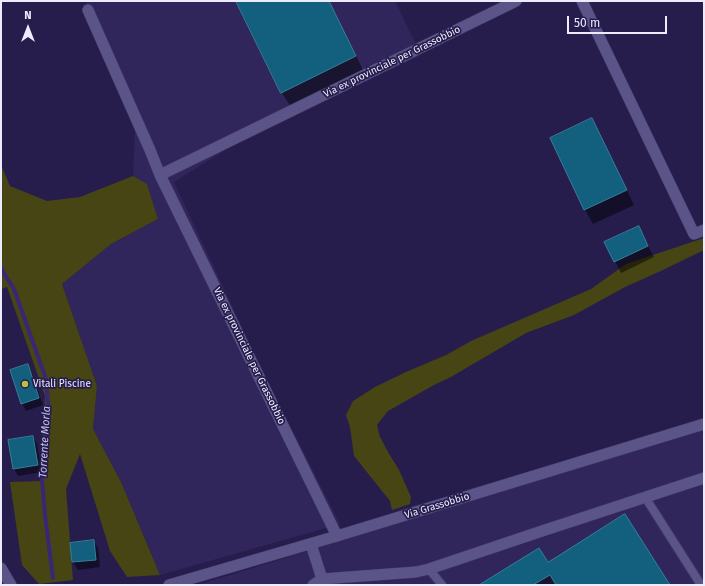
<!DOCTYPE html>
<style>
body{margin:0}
#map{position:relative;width:705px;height:586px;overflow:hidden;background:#261d4d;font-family:"Fira Sans",sans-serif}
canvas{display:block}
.frame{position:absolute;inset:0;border:2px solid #edecff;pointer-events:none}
.north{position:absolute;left:8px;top:8px;width:40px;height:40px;-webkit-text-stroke:3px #261d4d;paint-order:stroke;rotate:0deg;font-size:11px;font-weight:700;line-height:16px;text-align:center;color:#edecff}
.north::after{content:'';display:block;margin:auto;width:14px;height:18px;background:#edecff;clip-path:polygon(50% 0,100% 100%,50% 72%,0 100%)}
.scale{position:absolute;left:567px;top:16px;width:100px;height:18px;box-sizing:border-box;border:2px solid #edecff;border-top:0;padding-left:5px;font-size:12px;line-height:14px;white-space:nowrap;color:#edecff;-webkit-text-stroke:3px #261d4d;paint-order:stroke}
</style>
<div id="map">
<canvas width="705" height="586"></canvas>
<div class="frame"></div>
<div class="north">N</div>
<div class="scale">50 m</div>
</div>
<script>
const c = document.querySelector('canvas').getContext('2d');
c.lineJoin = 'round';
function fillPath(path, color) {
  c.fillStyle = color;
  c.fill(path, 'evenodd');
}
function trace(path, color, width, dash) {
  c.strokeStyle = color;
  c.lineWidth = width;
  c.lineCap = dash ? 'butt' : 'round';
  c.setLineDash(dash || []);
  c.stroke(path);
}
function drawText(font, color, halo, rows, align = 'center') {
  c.font = font + ' "Fira Sans",sans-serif';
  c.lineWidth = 3.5;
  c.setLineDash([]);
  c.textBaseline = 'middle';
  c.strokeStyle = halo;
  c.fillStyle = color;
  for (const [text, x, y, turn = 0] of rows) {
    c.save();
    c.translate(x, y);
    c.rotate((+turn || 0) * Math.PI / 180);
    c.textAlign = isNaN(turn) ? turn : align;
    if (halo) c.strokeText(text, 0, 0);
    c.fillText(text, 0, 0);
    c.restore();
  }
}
const built = new Path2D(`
 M 89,1 L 395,1 L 421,55 L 232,146 L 174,182 L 262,370 L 340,524 L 160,575 L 121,482 L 93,429 L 97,386 L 62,284 L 111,244 L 158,219 L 147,184 L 133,176 L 135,131 L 83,5 Z
 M 704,428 L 704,585 L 198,585 Z`);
const green = new Path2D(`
 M 1,165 L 10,186 L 47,201 L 80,197 L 133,176 L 147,184 L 158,219 L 111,244 L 62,284 L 97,386 L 93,429 L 121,482 L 160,575 L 127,577 L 110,551 L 80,454 L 66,489 L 73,580 L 39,584 L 22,565 L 10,482 L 40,481 L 45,396 L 7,287 L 1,289 Z
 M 704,238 L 704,250 L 663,270 L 625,287 L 574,315 L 526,333 L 451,377 L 434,385 L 388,411 L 377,425 L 380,437 L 388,452 L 399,470 L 411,497 L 410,504 L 392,510 L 390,501 L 354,456 L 350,427 L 346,415 L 353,401 L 375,387 L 406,372 L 446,355 L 471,341 L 591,289 L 626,264 Z`);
const shadow = new Path2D(`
 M 242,1 L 329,1 L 364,72 L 291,107 L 282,93 L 238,3 Z
 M 592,120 L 600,134 L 634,205 L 593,224 L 585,210 Z
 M 638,227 L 654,257 L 621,273 L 615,261 Z
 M 28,365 L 32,373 L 43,405 L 26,411 L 22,403 Z
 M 33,437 L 37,444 L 42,472 L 18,476 L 14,469 Z
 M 94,541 L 98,548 L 100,567 L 78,570 L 73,562 L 71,544 Z
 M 548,563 L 668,585 L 484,585 Z`);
const stream = new Path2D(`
 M 1,267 L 3,272 L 14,289 L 46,379 L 49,415 L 42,480 L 45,515 L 53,578`);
const building = new Path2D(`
 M 236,1 L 329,1 L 356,56 L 281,93 Z
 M 592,118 L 627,190 L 584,210 L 550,138 Z
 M 639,226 L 648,246 L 614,262 L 604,242 Z
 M 28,364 L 39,398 L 21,404 L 10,370 Z
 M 33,436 L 38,465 L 13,469 L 8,440 Z
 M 625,514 L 670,585 L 556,585 L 550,575 L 533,585 L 479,585 L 539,548 L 548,562 Z
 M 94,540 L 96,560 L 72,562 L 70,543 Z`);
const service = new Path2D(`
 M 645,497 L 701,585
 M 429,569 L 442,585`);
const minor = new Path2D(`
 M 582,1 L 694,234 L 704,230
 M 88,10 L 150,150 L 160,175 L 337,536
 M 160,175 L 516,1
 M 311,544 L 322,579 L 325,585
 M 313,585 L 322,579 L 416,572 L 429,569 L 539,532 L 704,478`);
const tertiary = new Path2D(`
 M 169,585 L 337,536 L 704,424`);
const secondary = new Path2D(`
 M 1,568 L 8,580 L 11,585`);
const markers = [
 [25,384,4,"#c0be40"]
];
const streetNames = [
 ["Via ex provinciale per Grassobbio",392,62,-26],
 ["Via ex provinciale per Grassobbio",249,356,64],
 ["Via Grassobbio",437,506,-17]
];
const poiNames = [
 ["Vitali Piscine",33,384]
];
const waterNames = [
 ["Torrente Morla",45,442,-87]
];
fillPath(built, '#30265b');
fillPath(green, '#464513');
fillPath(shadow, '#0007');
trace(stream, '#392776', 4);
fillPath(building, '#12607d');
trace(building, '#367e9b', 1);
trace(service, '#41375e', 10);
trace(minor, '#41375e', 12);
trace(tertiary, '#41375e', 12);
trace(secondary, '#41375e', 12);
trace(service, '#5a5489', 8);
trace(minor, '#5a5489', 11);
trace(tertiary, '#5a5489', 11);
trace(secondary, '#5a5489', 11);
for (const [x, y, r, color] of markers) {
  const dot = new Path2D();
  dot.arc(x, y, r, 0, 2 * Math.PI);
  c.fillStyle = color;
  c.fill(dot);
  trace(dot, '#261d4d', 1.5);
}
drawText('10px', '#edecff', '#261d4d', streetNames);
drawText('10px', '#edecff', '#261d4d', poiNames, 'left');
drawText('italic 11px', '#c4c1ee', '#261d4d', waterNames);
</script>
